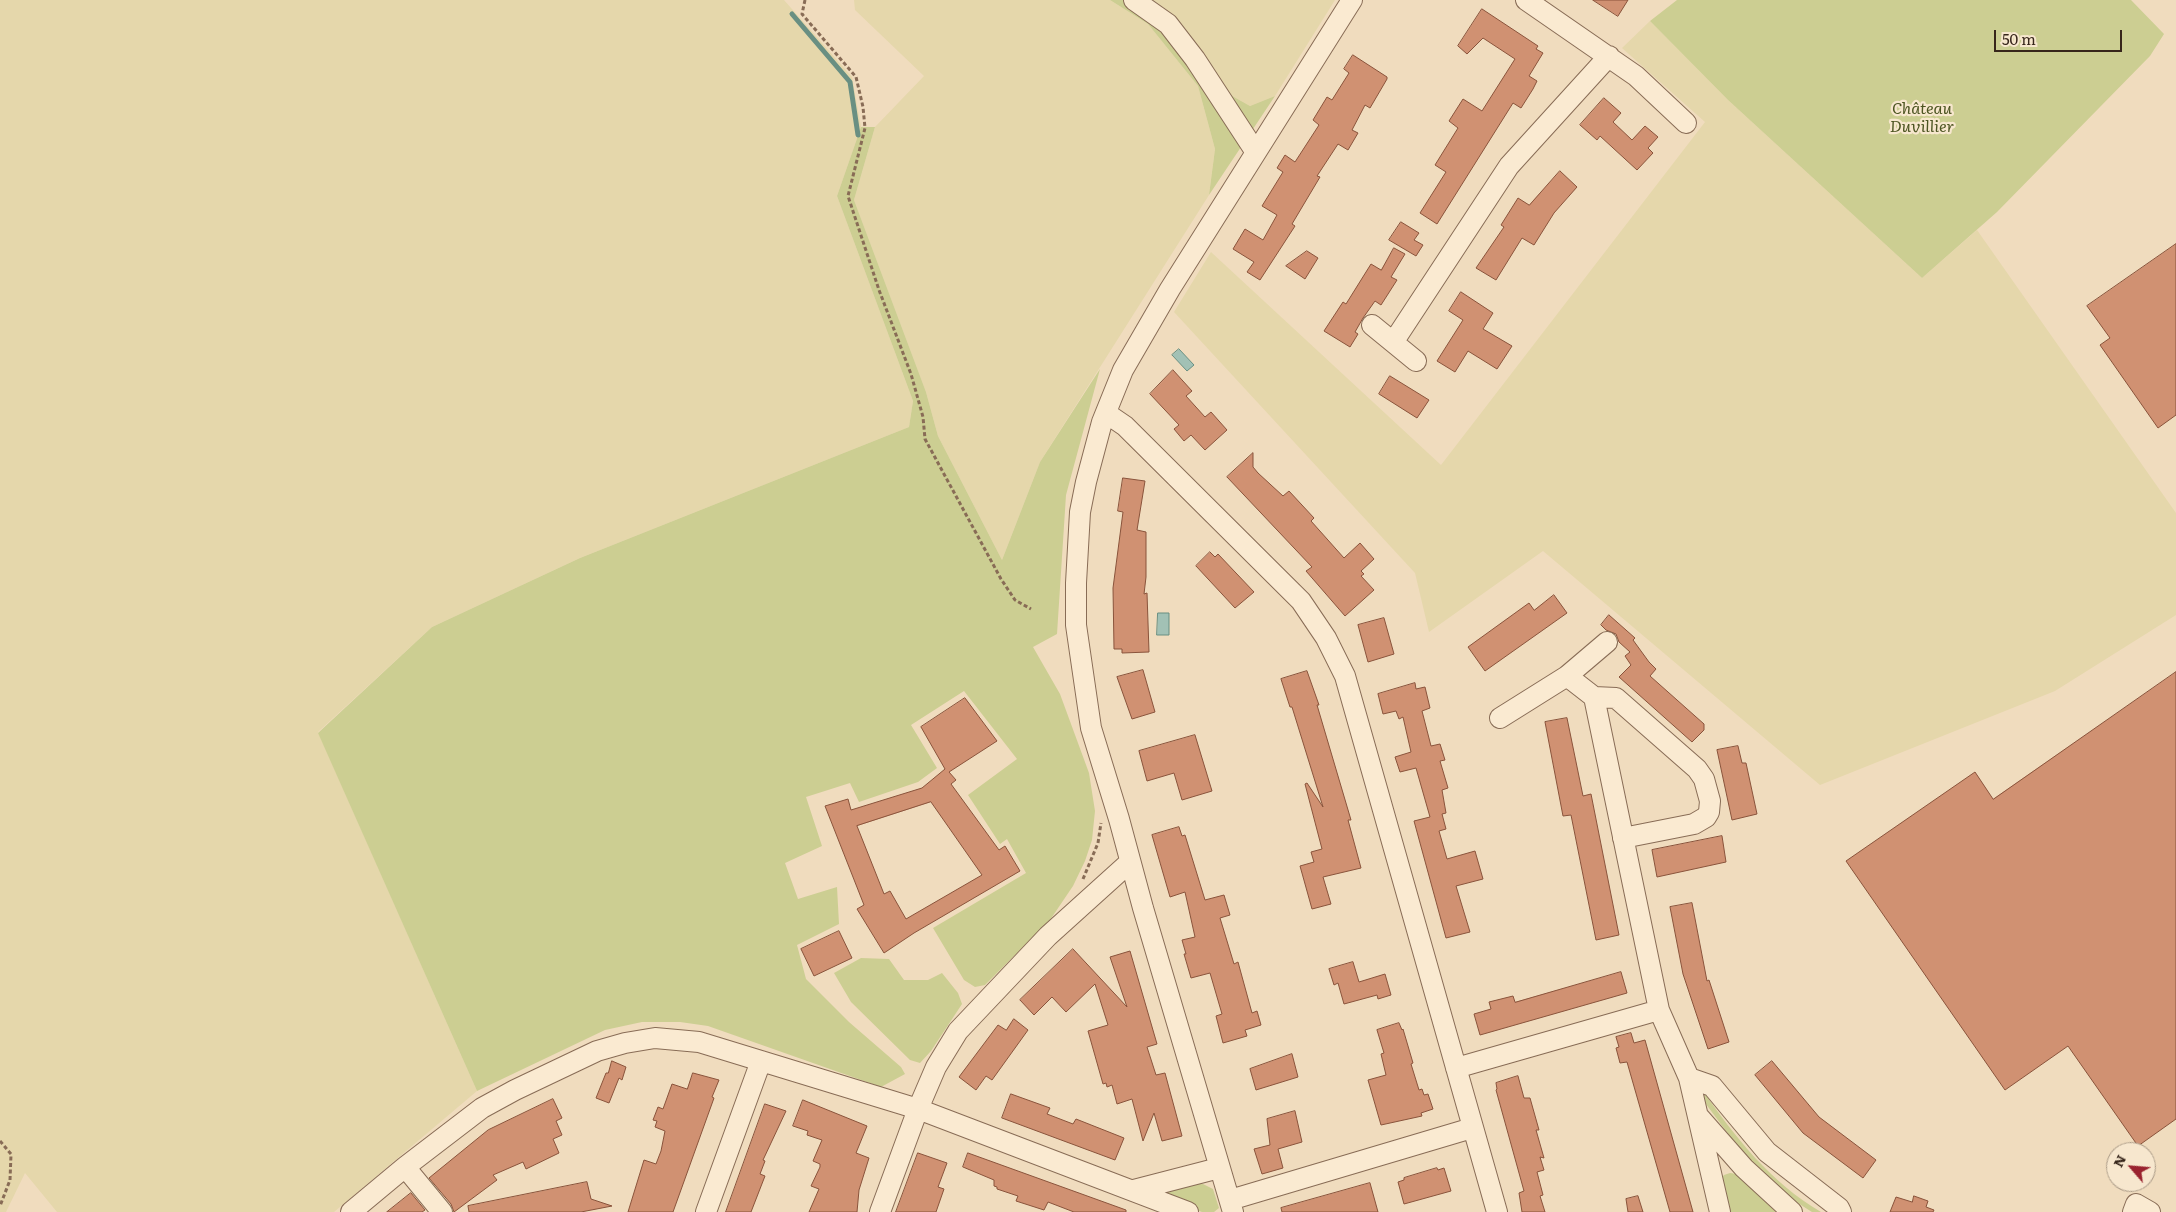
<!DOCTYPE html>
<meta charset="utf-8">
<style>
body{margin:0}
#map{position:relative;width:2176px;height:1212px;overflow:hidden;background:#f0dcbe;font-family:Literata,serif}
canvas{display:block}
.north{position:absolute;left:2106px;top:1142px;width:50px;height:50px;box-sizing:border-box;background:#f7e7ce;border:1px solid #aa9a86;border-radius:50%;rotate:297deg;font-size:14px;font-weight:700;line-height:20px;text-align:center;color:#37261b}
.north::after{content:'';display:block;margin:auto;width:18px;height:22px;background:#9a232f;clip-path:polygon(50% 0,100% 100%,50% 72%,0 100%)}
.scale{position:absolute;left:1994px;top:30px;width:128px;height:22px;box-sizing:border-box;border:2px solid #37261b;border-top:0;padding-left:6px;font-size:15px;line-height:18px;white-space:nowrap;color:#37261b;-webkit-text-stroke:4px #f7e7ce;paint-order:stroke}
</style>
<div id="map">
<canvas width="2176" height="1212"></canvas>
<div class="north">N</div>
<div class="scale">50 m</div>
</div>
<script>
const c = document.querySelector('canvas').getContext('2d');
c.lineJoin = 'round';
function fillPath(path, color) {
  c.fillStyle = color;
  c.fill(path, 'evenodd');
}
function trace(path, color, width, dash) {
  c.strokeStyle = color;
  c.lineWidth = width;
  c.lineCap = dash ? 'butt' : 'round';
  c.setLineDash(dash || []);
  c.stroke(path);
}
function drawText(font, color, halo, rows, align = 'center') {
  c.font = font + ' Literata,serif';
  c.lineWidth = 4.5;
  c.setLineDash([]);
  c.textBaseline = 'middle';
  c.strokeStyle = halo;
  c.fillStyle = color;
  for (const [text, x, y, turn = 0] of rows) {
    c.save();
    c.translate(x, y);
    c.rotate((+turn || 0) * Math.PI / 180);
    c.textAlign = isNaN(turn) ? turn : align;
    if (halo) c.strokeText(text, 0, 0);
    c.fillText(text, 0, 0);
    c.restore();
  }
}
const farmland = new Path2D(`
 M 0,0 L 784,0 L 852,77 L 861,127 L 837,196 L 913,401 L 909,427 L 580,558 L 432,627 L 318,732 L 477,1091 L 334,1212 L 57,1212 L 25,1173 L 6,1212 L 0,1212 Z
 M 854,0 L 1110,0 L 1148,24 L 1198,86 L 1215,149 L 1209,195 L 1040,462 L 1002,560 L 938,436 L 926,392 L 854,200 L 875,127 L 924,76 L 855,10 Z
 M 1149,0 L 1335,0 L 1275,96 L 1250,106 L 1227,93 Z
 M 1650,21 L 1728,100 L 1922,278 L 1977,230 L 2176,513 L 2176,615 L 2055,691 L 1820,785 L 1543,551 L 1429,632 L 1415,573 L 1174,312 L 1211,252 L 1441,465 L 1705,122 L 1622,48 Z`);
const green = new Path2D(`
 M 1110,0 L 1149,0 L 1193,39 L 1227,93 L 1250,106 L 1275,96 L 1209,195 L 1215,149 L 1198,86 L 1148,24 Z
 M 1677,0 L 2131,0 L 2164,34 L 2150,56 L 1997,212 L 1922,278 L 1728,100 L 1650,21 Z
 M 861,127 L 875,127 L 854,200 L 926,392 L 938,436 L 1002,560 L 1040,462 L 1100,369 L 1066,495 L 1057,634 L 1033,647 L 1060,694 L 1089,773 L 1095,811 L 1092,840 L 1085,861 L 1073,886 L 1050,920 L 985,985 L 975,987 L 964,980 L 933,928 L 1026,873 L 1007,839 L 1000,844 L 968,795 L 1017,759 L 964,691 L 911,725 L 937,768 L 918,782 L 859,802 L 850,783 L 806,797 L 822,846 L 785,863 L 798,899 L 837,887 L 839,924 L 797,945 L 806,979 L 849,1022 L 901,1067 L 905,1074 L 881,1087 L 708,1026 L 680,1022 L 642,1022 L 605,1030 L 477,1091 L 318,733 L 432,627 L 580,558 L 909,427 L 913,401 L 837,196 Z
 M 861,958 L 889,959 L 904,980 L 928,980 L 942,973 L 958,993 L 962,1004 L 931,1051 L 920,1063 L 910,1060 L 851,1002 L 834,973 Z
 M 1703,1091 C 1735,1137 1771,1183 1821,1212 L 1812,1212 L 1793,1200 L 1743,1154 L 1697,1092 Z
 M 1730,1173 L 1737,1174 L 1776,1212 L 1727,1212 L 1721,1179 L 1724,1175 Z
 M 1188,1183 L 1203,1184 L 1213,1189 L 1219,1208 L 1214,1212 L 1202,1212 L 1163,1197 L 1163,1189 Z`);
const water = new Path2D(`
 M 1179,349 L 1194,365 L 1187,371 L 1172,355 Z
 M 1158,613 L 1169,613 L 1169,635 L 1157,635 Z`);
const stream = new Path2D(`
 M 792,14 L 850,82 L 858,135`);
const building = new Path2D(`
 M 1593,0 L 1628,0 L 1618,16 Z
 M 1482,9 L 1538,46 L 1536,49 L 1543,53 L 1529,76 L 1537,81 L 1533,89 L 1521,108 L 1513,103 L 1437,224 L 1420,213 L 1446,172 L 1435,165 L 1458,128 L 1449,121 L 1463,99 L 1482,111 L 1515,59 L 1483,38 L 1467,54 L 1458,46 Z
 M 1353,55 L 1387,77 L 1387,79 L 1370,108 L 1365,105 L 1352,130 L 1358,133 L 1348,150 L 1338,144 L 1317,176 L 1320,177 L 1292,224 L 1295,226 L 1260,280 L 1247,272 L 1254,262 L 1233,249 L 1245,229 L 1263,240 L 1277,215 L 1262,206 L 1283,172 L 1277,168 L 1285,155 L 1295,162 L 1319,125 L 1313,120 L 1327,97 L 1332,100 L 1349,73 L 1344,69 Z
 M 1604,98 L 1621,113 L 1613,122 L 1632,140 L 1645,126 L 1658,137 L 1648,148 L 1653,153 L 1637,170 L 1600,136 L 1597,140 L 1580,125 Z
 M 1560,171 L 1577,187 L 1554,213 L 1534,245 L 1522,238 L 1496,280 L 1476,268 L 1504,227 L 1501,225 L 1518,198 L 1529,205 Z
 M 1401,222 L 1419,233 L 1414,240 L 1423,245 L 1416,256 L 1389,240 Z
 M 2176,244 L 2176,415 L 2158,428 L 2100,345 L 2110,338 L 2087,306 Z
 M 1394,248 L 1405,254 L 1391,277 L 1397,280 L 1381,305 L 1375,301 L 1363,318 L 1355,332 L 1358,334 L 1350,347 L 1324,331 L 1343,302 L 1346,304 L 1371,264 L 1381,270 Z
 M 1307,251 L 1318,258 L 1305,279 L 1286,266 Z
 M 1461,292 L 1493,313 L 1483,329 L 1512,346 L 1497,369 L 1468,351 L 1455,372 L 1437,361 L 1463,320 L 1449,311 Z
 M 1173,370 L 1192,391 L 1186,396 L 1205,417 L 1211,412 L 1227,430 L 1205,450 L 1191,435 L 1184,441 L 1174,429 L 1179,425 L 1150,394 Z
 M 1390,376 L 1429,400 L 1417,418 L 1379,394 Z
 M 1253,453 L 1253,467 L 1258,473 L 1283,496 L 1289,491 L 1314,518 L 1311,521 L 1344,558 L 1360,543 L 1374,559 L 1361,571 L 1364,574 L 1361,576 L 1374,590 L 1345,616 L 1306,571 L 1312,567 L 1227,477 Z
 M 1123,478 L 1145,481 L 1137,530 L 1146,532 L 1146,577 L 1144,594 L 1147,593 L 1149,652 L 1122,653 L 1122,649 L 1114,649 L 1113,588 L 1123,512 L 1118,511 Z
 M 1210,552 L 1215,557 L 1218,554 L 1254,592 L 1235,608 L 1196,566 Z
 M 1554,595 L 1567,613 L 1485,671 L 1468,647 L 1529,603 L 1534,610 Z
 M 1609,615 L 1635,638 L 1633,640 L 1649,662 L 1656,669 L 1650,676 L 1704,724 L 1704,730 L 1692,742 L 1619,677 L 1631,665 L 1625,656 L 1630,652 L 1619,642 L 1616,634 L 1606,630 L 1601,625 Z
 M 1384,618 L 1394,654 L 1368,662 L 1358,625 Z
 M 1143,670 L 1155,712 L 1132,719 L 1117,677 Z
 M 1307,671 L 1319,705 L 1317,705 L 1351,820 L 1348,820 L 1361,868 L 1323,877 L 1331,904 L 1312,909 L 1300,866 L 1314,862 L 1311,852 L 1322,849 L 1305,784 L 1307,783 L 1323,807 L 1292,707 L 1290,707 L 1281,679 Z
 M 2176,672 L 2176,1119 L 2138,1146 L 2068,1046 L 2005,1090 L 1846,861 L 1975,772 L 1993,799 Z
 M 1415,683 L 1416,689 L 1425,687 L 1430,708 L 1422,711 L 1431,746 L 1440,744 L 1445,760 L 1440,761 L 1448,788 L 1442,790 L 1446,813 L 1442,814 L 1446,829 L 1439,831 L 1447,859 L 1475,851 L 1483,879 L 1456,886 L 1470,932 L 1446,938 L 1414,821 L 1430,817 L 1416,768 L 1400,772 L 1395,757 L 1411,752 L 1403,717 L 1399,719 L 1396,711 L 1383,714 L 1378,694 Z
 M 965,698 L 997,741 L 949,772 L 956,780 L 951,784 L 999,850 L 1005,846 L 1020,871 L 914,933 L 884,953 L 857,909 L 864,905 L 825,806 L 848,799 L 851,810 L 922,788 L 945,769 L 921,727 ZM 931,802 L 982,875 L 906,919 L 890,891 L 884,894 L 857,826 Z
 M 1567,718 L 1583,796 L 1591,794 L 1619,935 L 1596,940 L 1571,815 L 1563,816 L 1545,722 Z
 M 1195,735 L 1212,791 L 1182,800 L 1174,773 L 1147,781 L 1139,751 Z
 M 1738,746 L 1742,763 L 1746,763 L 1757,814 L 1732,820 L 1717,750 Z
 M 1179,827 L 1182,836 L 1185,835 L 1205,900 L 1224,895 L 1230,915 L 1220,918 L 1234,964 L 1238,962 L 1252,1013 L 1257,1011 L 1261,1025 L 1245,1030 L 1247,1036 L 1223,1043 L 1216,1016 L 1222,1014 L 1210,973 L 1191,978 L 1184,954 L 1186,954 L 1182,940 L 1195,937 L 1185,892 L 1170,897 L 1152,835 Z
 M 1722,836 L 1726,862 L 1657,877 L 1652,850 Z
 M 1692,903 L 1707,981 L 1709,980 L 1729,1042 L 1708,1049 L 1683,974 L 1670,907 Z
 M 839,931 L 852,958 L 814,976 L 801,949 Z
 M 1073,949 L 1127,1007 L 1110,957 L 1130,951 L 1157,1044 L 1147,1047 L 1156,1075 L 1165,1073 L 1182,1136 L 1162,1141 L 1154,1113 L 1143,1141 L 1132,1099 L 1117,1104 L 1112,1085 L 1107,1087 L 1106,1083 L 1103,1084 L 1088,1031 L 1108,1025 L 1095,984 L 1066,1012 L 1052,997 L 1034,1015 L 1020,1000 Z
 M 1353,962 L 1359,982 L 1385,974 L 1391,995 L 1378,999 L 1377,995 L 1344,1004 L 1338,983 L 1334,985 L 1329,969 Z
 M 1621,972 L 1627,993 L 1480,1035 L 1474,1014 L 1491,1009 L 1489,1002 L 1513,996 L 1515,1002 Z
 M 1014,1019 L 1028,1030 L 992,1080 L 986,1076 L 976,1090 L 959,1077 L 998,1025 L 1006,1030 Z
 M 1399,1023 L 1402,1030 L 1403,1029 L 1413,1063 L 1411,1064 L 1419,1090 L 1422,1089 L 1424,1095 L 1428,1094 L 1433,1109 L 1421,1113 L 1422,1116 L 1381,1125 L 1368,1080 L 1386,1075 L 1381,1054 L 1384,1053 L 1377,1030 Z
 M 1631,1033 L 1634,1043 L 1645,1040 L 1693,1212 L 1670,1212 L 1627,1062 L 1620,1063 L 1616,1048 L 1619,1047 L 1616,1037 Z
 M 1292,1054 L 1298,1077 L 1256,1090 L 1250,1069 Z
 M 612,1061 L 626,1067 L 622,1080 L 619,1078 L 609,1103 L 596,1098 L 606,1073 L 608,1073 Z
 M 1772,1061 L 1819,1117 L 1876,1160 L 1863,1178 L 1803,1133 L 1755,1075 Z
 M 693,1073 L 719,1080 L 712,1097 L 714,1098 L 673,1212 L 628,1212 L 644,1160 L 656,1164 L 661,1151 L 665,1131 L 655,1127 L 657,1121 L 653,1120 L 658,1107 L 663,1109 L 672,1084 L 687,1089 Z
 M 1518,1076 L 1524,1098 L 1530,1098 L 1539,1130 L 1536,1130 L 1544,1158 L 1540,1157 L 1544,1170 L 1537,1172 L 1543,1195 L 1540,1196 L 1545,1212 L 1522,1212 L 1519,1193 L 1524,1191 L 1496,1090 L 1497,1089 L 1496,1083 Z
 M 1011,1094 L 1050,1108 L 1047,1114 L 1073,1124 L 1076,1119 L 1124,1138 L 1115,1160 L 1002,1118 Z
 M 553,1099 L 562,1118 L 556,1121 L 562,1135 L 553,1139 L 559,1153 L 526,1169 L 523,1162 L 493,1175 L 497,1180 L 454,1212 L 451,1204 L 429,1178 L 488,1130 Z
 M 803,1100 L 867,1126 L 856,1153 L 869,1158 L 859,1190 L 857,1212 L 809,1212 L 819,1189 L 811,1186 L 820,1167 L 820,1164 L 813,1161 L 822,1140 L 807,1135 L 808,1131 L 793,1126 Z
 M 765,1104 L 786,1111 L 763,1160 L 765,1161 L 760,1174 L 765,1176 L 751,1212 L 726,1212 Z
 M 1295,1111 L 1302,1142 L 1278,1149 L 1283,1168 L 1262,1174 L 1254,1149 L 1270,1145 L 1267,1119 Z
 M 918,1153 L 947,1163 L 938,1187 L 944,1189 L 936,1212 L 896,1212 Z
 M 968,1153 L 1126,1210 L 1126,1212 L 1074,1212 L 1048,1202 L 1044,1210 L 1016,1201 L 1018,1196 L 997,1189 L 997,1187 L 994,1186 L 994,1180 L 963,1167 Z
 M 1437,1168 L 1438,1170 L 1444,1168 L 1451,1191 L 1404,1204 L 1398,1182 L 1404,1180 L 1404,1178 Z
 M 587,1182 L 591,1199 L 612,1206 L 581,1212 L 469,1212 L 468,1206 Z
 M 1370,1183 L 1378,1212 L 1282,1212 L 1281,1208 Z
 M 411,1193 L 425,1210 L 422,1212 L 387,1212 Z
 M 1638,1196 L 1643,1212 L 1628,1212 L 1626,1199 Z
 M 1914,1196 L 1928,1201 L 1926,1207 L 1934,1210 L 1933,1212 L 1890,1212 L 1896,1197 L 1912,1202 Z`);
const path = new Path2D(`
 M 805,0 L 802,14 L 856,77 L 863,107 L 865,128 L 848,196 L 879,290 L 911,374 L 923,417 L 925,439 L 1001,579 L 1015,600 L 1031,609
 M 1083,879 L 1098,843 L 1101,823
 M 0,1141 L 11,1154 L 10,1180 L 0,1206`);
const street = new Path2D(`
 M 1134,0 L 1168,24 L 1195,59 L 1255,151
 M 1526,0 L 1636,76 L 1686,123
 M 1372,325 L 1416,361
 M 1394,341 L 1509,166 L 1609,56
 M 1106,413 L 1125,426 L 1301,601 L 1326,638 L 1345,676 L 1497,1212
 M 1567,676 L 1594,697 L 1616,698 L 1697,769 L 1704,779 L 1710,801 L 1709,812 L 1706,817 L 1694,824 L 1623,838
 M 1594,697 L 1659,1010 L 1689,1078 L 1720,1212
 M 1500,718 L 1567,676 L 1607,642
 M 1456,1068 L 1659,1010
 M 1689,1078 L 1712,1086 L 1767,1152 L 1839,1208 L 1841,1212
 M 1700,1118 L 1744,1168 L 1792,1212
 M 405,1167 L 442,1212
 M 1134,1190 L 1219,1168
 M 1230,1200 L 1472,1128
 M 351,1212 L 405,1167 L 482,1108 L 515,1090 L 597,1051 L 625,1043 L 655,1038 L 699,1042 L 918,1109 L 1188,1212
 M 706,1212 L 761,1061
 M 880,1212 L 918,1109 L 936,1067 L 958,1031 L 1048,936 L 1130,862
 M 1233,1212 L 1143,908 L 1119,819 L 1091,728 L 1076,625 L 1076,583 L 1080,512 L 1086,482 L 1102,422 L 1123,370 L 1170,289 L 1352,0
 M 2133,1212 L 2136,1204 L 2150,1212`);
const parkNames = [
 ["Château",1922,109],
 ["Duvillier",1922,127]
];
fillPath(farmland, '#e5d7ab');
fillPath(green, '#ccce92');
fillPath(water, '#a2c1b5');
trace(water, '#698f82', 1);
trace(stream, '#698f82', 5);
fillPath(building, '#d09172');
trace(building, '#89533b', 1);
trace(street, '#886c56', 22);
trace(path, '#886c56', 3, [4, 2.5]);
trace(street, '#faead1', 20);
drawText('italic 16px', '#4c5421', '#f7e7ce', parkNames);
</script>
